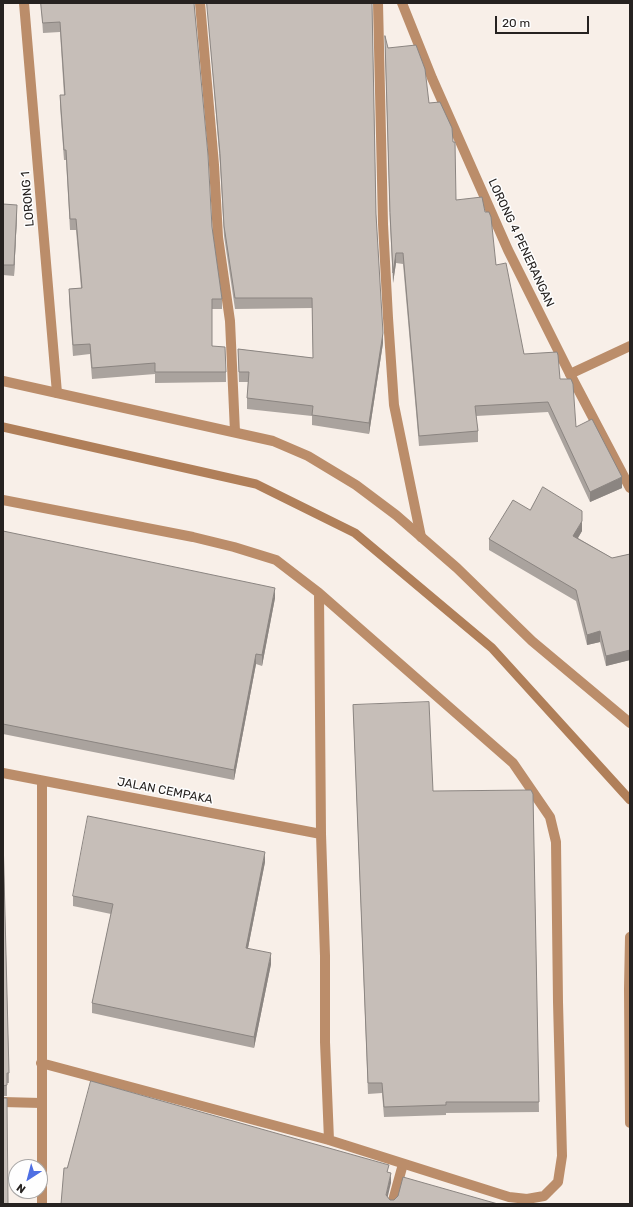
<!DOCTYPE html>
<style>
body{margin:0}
#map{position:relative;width:633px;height:1207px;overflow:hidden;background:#f8efe8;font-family:Rubik,sans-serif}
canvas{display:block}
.frame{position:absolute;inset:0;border:4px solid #262220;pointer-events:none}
.north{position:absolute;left:8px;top:1159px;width:40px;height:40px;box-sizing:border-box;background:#fefefe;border:1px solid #a8a6a5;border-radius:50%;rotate:216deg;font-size:11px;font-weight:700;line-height:16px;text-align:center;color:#262220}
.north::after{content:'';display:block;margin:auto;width:14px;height:18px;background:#4e6fe3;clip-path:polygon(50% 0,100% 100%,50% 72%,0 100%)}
.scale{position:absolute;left:495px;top:16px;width:94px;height:18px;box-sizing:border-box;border:2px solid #262220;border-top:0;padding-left:5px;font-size:12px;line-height:14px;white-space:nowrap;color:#262220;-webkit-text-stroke:3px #fefefe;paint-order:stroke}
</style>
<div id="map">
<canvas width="633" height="1207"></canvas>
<div class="frame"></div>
<div class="north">N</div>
<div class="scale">20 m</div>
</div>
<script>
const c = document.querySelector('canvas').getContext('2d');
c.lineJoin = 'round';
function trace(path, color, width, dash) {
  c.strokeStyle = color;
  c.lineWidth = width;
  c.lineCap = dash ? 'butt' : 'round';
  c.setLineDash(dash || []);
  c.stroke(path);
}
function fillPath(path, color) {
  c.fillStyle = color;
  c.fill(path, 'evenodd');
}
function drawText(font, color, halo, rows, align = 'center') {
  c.font = font + ' Rubik,sans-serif';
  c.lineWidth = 3;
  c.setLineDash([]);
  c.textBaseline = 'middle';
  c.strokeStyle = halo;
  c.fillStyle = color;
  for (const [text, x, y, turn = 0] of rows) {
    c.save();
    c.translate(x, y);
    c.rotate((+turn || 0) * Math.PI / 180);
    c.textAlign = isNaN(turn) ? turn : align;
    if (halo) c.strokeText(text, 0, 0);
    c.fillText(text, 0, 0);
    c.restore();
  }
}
const stream = new Path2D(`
 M 3,427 L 256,484 L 355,533 L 492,648 L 630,800`);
const service = new Path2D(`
 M 3,1102 L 41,1103
 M 392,1204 L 403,1164`);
const minor = new Path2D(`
 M 24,3 L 57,393
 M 200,3 L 214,165 L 218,237 L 230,321 L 235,432
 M 378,3 L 383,224 L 388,318 L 394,405 L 421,537
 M 570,374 L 630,346
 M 3,500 L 193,537 L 234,547 L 276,560 L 319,593 L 513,763 L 550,817 L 556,842 L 558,1002 L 562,1156 L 558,1182 L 544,1196 L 527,1199 L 509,1197 L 329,1140 L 41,1063
 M 319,593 L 321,834 L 325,956 L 325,1042 L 329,1140
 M 3,773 L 321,834
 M 42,1204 L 42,781`);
const tertiary = new Path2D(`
 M 402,3 L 432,78 L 508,250 L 570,374 L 630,488
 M 3,381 L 273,441 L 308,456 L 356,485 L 396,515 L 457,568 L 532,641 L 630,723
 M 630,937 L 629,989 L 630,1123`);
const wall = new Path2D(`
 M 41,3 L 194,3 L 212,227 L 222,299 L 222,309 L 212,309 L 212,346 L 226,372 L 226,382 L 155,383 L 155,374 L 92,379 L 90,354 L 73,356 L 69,299 L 69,289 L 81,288 L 76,230 L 70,230 L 66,160 L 64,160 L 60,106 L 60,95 L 64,95 L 60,32 L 43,33 Z
 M 207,3 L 372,3 L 376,214 L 383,343 L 369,434 L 312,425 L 312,416 L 247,409 L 247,398 L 248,382 L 239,382 L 238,349 L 313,358 L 312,308 L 235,309 L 224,236 L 220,164 Z
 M 385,46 L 388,48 L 429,103 L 456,200 L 485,212 L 496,265 L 524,354 L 560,379 L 576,427 L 622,488 L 590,502 L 548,412 L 476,416 L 478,431 L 478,442 L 419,446 L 403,264 L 396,263 L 393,283 L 390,224 Z
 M 3,204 L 17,215 L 14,276 L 3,275 Z
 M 530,510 L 582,531 L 578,538 L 612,558 L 630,554 L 630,660 L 606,666 L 600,642 L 587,645 L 576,601 L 489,550 L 489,539 Z
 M 3,531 L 275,598 L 262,666 L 256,664 L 234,780 L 3,734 Z
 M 353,705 L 433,791 L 533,794 L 539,1112 L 446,1113 L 446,1115 L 384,1117 L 382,1093 L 368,1094 Z
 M 3,835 L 9,1073 L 9,1083 L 7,1083 L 7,1096 L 3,1096 Z
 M 265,862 L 248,948 L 271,964 L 254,1048 L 92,1013 L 92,1003 L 111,914 L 73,906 L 73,896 Z`);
const shadedWall = new Path2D(`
 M 17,205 L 17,215 L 14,276 L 14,265 Z
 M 396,253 L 396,263 L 393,283 L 393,273 Z
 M 383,333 L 383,343 L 369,434 L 369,423 Z
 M 622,477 L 622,488 L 590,502 L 590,492 Z
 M 582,521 L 582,531 L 573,546 L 573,536 Z
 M 275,588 L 275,598 L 262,666 L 262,655 Z
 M 600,631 L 600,642 L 587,645 L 587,635 Z
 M 630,650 L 630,660 L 606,666 L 606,656 Z
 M 256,654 L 256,664 L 234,780 L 234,770 Z
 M 265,852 L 265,862 L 246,958 L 246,948 Z
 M 271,953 L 271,964 L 254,1048 L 254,1037 Z
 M 391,1173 L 391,1183 L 386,1204 L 386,1195 Z`);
const building = new Path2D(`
 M 41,3 L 194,3 L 208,155 L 212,227 L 222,299 L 212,299 L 212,346 L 225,347 L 226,372 L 155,372 L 155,363 L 92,368 L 90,344 L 73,345 L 69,289 L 82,288 L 76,219 L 70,219 L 66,150 L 64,150 L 60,95 L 65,95 L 60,22 L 43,23 Z
 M 207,3 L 372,3 L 376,214 L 383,333 L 369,423 L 312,415 L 313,406 L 247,398 L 249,372 L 239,372 L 238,349 L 313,358 L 312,298 L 235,298 L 224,226 L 220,154 Z
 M 385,36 L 388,48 L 416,45 L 425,69 L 429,103 L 440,102 L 452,128 L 453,142 L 455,142 L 456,200 L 482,197 L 485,212 L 489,212 L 491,217 L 496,265 L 506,263 L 524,354 L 557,352 L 558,355 L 560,379 L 571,379 L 573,384 L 576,427 L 592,419 L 622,477 L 590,492 L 548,402 L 475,406 L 478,431 L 419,436 L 403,253 L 396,253 L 393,273 L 390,213 Z
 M 3,204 L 17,205 L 14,265 L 3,265 Z
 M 543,487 L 582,511 L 582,521 L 573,536 L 612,558 L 630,554 L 630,650 L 606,656 L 600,631 L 587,635 L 576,590 L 489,539 L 513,500 L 530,510 Z
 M 3,531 L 275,588 L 262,655 L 256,654 L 234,770 L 3,724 Z
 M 429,702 L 433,791 L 531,790 L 533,794 L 539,1102 L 446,1102 L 446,1105 L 384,1107 L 382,1083 L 368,1083 L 353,705 Z
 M 88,816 L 265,852 L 246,948 L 271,953 L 254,1037 L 92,1003 L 113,904 L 73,896 Z
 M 3,835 L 9,1073 L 7,1073 L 7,1085 L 3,1086 Z
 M 91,1081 L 389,1165 L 387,1172 L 391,1173 L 386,1195 L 390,1200 L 394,1200 L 398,1196 L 403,1177 L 498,1204 L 61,1204 L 64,1168 L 67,1168 Z
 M 3,1098 L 7,1098 L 8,1204 L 3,1204 Z`);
const streetNames = [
 ["LORONG 1",28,199,-95],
 ["LORONG 4 PENERANGAN",521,243,65],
 ["JALAN CEMPAKA",165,791,11]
];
trace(stream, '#b07f59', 9);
trace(service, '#bb8d6a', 10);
trace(minor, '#bb8d6a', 10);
trace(tertiary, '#bb8d6a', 10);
fillPath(wall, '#aaa39e');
fillPath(shadedWall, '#8b8581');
fillPath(building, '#c6beb8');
trace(building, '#8b8581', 1);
drawText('12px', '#262220', '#fefefe', streetNames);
</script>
